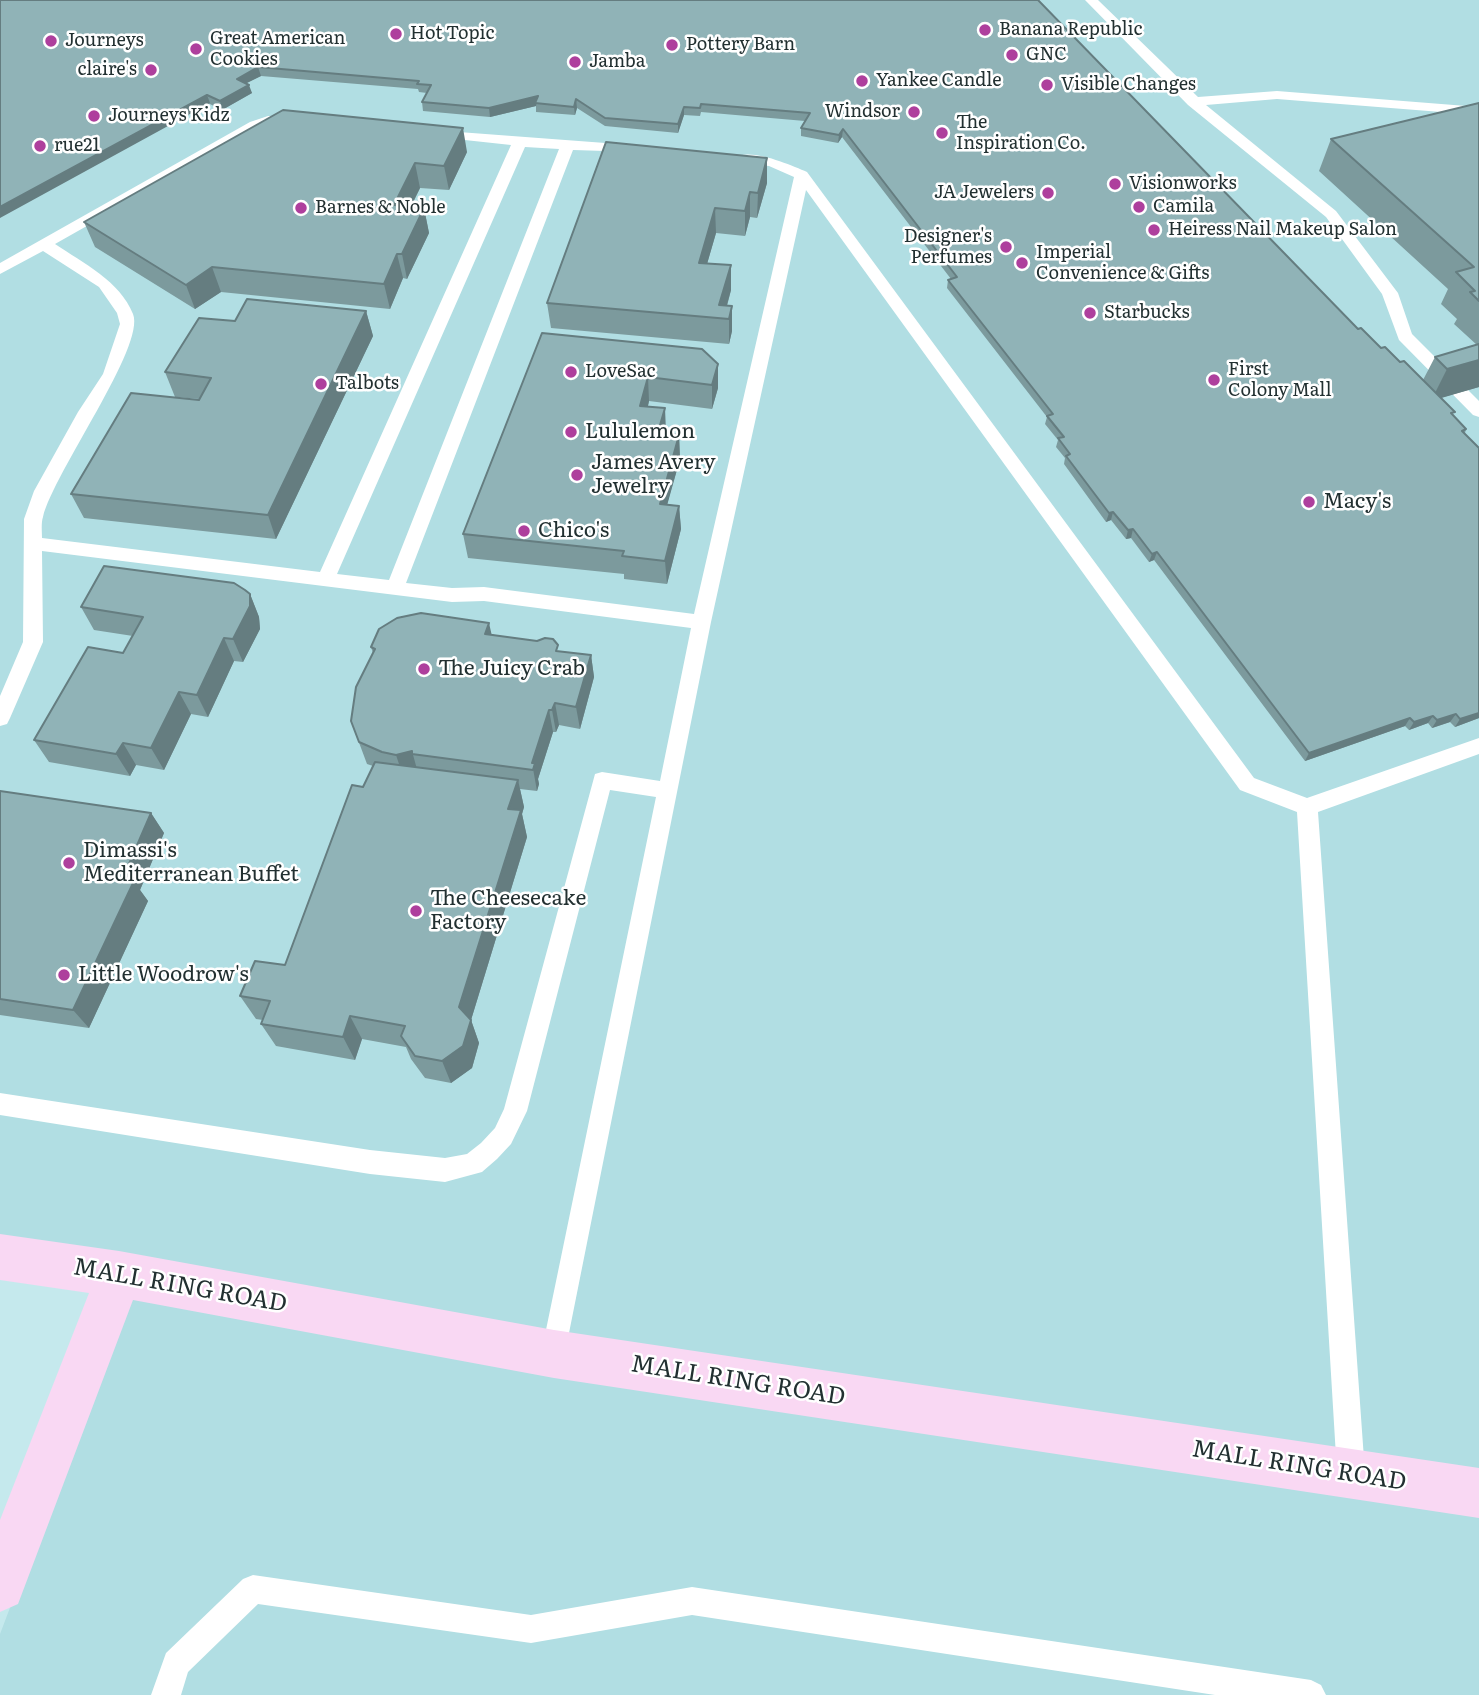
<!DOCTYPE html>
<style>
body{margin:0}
canvas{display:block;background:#c5e9ed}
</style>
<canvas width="1479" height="1695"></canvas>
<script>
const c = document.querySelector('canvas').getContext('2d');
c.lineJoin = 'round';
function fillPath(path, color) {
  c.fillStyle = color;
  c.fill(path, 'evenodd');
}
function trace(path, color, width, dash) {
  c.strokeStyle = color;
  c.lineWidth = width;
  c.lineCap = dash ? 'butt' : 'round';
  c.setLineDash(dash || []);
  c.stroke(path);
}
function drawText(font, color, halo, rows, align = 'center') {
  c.font = font + ' Literata,serif';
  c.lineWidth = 5;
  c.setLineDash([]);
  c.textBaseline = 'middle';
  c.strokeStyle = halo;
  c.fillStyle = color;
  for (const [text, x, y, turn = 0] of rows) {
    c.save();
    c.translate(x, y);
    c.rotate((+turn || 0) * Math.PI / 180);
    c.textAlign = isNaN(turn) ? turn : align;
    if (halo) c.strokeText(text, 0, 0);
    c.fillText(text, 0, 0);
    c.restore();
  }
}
const built = new Path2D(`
 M 0,0 L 1479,0 L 1479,1695 L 0,1695 L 0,1634 L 131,1289 L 0,1277 Z`);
const lane = new Path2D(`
 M 1085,0 L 1098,0 L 1198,97 L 1277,91 L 1479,107 L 1479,115 L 1277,99 L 1206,105 L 1336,211 L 1398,293 L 1412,334 L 1479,401 L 1479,417 L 1473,415 L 1399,340 L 1382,294 L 1326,217 L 1188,105 Z
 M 268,116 L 287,116 L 294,120 C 286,127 271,124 260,128 L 55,244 C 83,263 120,281 133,314 C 146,346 54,472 43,517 C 41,523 42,531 42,538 L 320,572 L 511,145 L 437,137 L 430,133 L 432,130 L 632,145 L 639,149 L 637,152 L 573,150 L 406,583 L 452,588 L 484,587 L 694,614 L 794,177 L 769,166 L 740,163 L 733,159 C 748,146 790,165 807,172 L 1254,778 L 1307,798 L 1479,738 L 1479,754 L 1318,812 L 1365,1473 L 1361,1483 L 1351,1487 L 1341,1483 L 1337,1473 L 1297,812 L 1240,790 L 806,190 L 711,622 L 563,1363 L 554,1367 L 545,1363 L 541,1354 L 656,797 L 610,790 L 527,1111 L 511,1144 L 497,1159 L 482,1172 L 445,1182 L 370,1174 L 0,1115 L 0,1093 L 370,1150 L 445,1158 L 467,1154 L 481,1143 L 495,1128 L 504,1109 L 595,774 L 602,772 L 660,781 L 691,628 L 484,601 L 452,602 L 42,551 L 43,642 L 10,718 L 7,724 L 0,726 L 0,696 L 23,642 L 24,519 L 34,491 L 78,412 L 103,374 L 120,324 L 117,313 L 99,287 L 43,251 L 0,274 L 0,263 L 250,122 ZM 525,147 L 559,149 L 389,580 L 337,574 Z
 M 253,1575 L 531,1615 L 692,1587 L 1311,1680 L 1321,1685 L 1326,1695 L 1215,1695 L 692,1615 L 531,1643 L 258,1604 L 188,1672 L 181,1695 L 151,1695 L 166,1653 L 243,1579 Z`);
const secondary = new Path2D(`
 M 0,1234 L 119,1251 L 554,1330 L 1479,1468 L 1479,1518 L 554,1378 L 133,1300 L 18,1604 L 0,1612 L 0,1520 L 89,1293 L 0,1280 Z`);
const wall = new Path2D(`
 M 0,0 L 1038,0 L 1358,329 L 1381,348 L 1423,380 L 1435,357 L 1477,345 L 1454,324 L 1457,319 L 1441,304 L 1448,289 L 1319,171 L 1331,139 L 1479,103 L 1479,387 L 1440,398 L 1453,416 L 1466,429 L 1465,433 L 1479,718 L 1455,727 L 1450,722 L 1432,728 L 1428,723 L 1409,730 L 1405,726 L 1305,761 L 1154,560 L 1149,562 L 1131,538 L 1126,539 L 1111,520 L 1106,522 L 1064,464 L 1065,458 L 1056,447 L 1058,440 L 1045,424 L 1047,417 L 947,288 L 948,280 L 951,279 L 842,137 L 838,143 L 801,136 L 801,128 L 805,121 L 701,112 L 700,116 L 684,115 L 678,133 L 605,126 L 577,108 L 575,115 L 536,112 L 536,106 L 490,117 L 423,111 L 422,102 L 427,93 L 419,92 L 418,89 L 261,76 L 246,83 L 252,93 L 222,110 Z
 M 467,152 L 449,190 L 420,188 L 411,207 L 424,208 L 429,233 L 407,279 L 403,278 L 390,309 L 221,292 L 195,309 L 95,247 L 84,222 Z
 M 767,158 L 767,183 L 757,218 L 750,217 L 745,236 L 716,233 L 707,264 L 731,265 L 731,290 L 727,306 L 732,331 L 729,344 L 551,328 L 547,303 Z
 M 366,311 L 373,336 L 276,539 L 84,518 L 71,494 L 199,400 L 200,399 L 175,397 L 165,372 L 235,321 Z
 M 542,333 L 702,349 L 718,388 L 712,409 L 649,401 L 648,406 L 666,432 L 666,433 L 679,435 L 680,459 L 667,504 L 679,506 L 681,529 L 667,584 L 624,579 L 624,574 L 468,558 L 463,534 Z
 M 250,594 L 259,617 L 260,629 L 243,662 L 234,661 L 208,717 L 191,714 L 164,770 L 136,765 L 130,776 L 49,762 L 34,740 L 123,653 L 133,636 L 94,630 L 81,607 Z
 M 491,634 L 559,652 L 591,655 L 594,677 L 580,729 L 559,725 L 556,732 L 553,732 L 538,779 L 539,784 L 537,791 L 520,789 L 524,807 L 522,814 L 527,837 L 471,1020 L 479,1043 L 472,1068 L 451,1083 L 425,1078 L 411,1059 L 406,1047 L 362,1039 L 355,1060 L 276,1046 L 261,1024 L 263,1020 L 256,1019 L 240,996 L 285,965 L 373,766 L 367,764 L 351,721 L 373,653 L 371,647 Z
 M 0,791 L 151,813 L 164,833 L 140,890 L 148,901 L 89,1028 L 0,1015 Z`);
const shadedWall = new Path2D(`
 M 258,67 L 261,76 L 239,87 L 237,79 Z
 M 249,85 L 252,93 L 222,110 L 220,101 Z
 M 207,95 L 210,103 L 0,218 L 0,207 Z
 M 538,96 L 536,106 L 490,117 L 489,108 Z
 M 576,99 L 577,108 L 575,115 L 574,107 Z
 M 684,107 L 684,115 L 678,133 L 678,124 Z
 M 463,128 L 467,152 L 449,190 L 444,166 Z
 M 843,129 L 842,137 L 838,143 L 839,135 Z
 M 767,158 L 767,183 L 757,218 L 758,193 Z
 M 415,163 L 420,188 L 399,230 L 394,205 Z
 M 750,192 L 750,217 L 745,236 L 745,211 Z
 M 424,208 L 429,233 L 407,279 L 402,254 Z
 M 715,208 L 716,233 L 700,288 L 699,263 Z
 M 397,254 L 403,278 L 390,309 L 384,284 Z
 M 731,265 L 731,290 L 723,319 L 719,305 Z
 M 212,267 L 221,292 L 195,309 L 186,285 Z
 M 732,306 L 732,331 L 729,344 L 729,319 Z
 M 366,311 L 373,336 L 276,539 L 268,515 Z
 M 1479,360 L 1479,387 L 1431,401 L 1447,369 Z
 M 718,364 L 718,388 L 712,409 L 712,385 Z
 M 648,377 L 649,401 L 642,430 L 640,406 Z
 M 665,408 L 666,432 L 660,456 L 658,432 Z
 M 679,435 L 680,459 L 661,527 L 660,504 Z
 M 679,506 L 681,529 L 667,584 L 665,561 Z
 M 1113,512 L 1111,520 L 1106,522 L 1109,513 Z
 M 1133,529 L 1131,538 L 1126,539 L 1128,530 Z
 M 1157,552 L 1154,560 L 1149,562 L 1152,554 Z
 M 250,594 L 259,617 L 260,629 L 243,662 L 233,639 Z
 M 489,623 L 494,645 L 485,634 Z
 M 224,638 L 234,661 L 208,717 L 197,695 Z
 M 591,655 L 594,677 L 580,729 L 576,707 Z
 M 179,692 L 191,714 L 164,770 L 151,748 Z
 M 555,703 L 559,725 L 556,732 L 552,710 Z
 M 549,710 L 553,732 L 538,779 L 539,784 L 537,791 L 532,763 Z
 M 1479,713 L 1479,718 L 1455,727 L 1460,719 Z
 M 1456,714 L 1450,722 L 1432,728 L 1437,720 Z
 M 1433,716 L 1428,723 L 1409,730 L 1414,722 Z
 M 1410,718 L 1405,726 L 1305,761 L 1309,753 Z
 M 123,743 L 136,765 L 130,776 L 116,754 Z
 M 412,751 L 418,773 L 403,776 L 396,755 Z
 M 518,780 L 524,807 L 522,814 L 527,837 L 471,1020 L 479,1043 L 472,1068 L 451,1083 L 442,1061 L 459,1007 L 508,809 Z
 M 151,813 L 164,833 L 140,890 L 148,901 L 89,1028 L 73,1010 L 122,880 Z
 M 350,1016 L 362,1039 L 355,1060 L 343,1037 Z`);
const building = new Path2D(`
 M 0,0 L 1038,0 L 1358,329 L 1361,328 L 1381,348 L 1385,347 L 1400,362 L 1404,361 L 1455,412 L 1451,413 L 1466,429 L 1462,431 L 1479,448 L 1479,713 L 1460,719 L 1456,714 L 1437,720 L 1433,716 L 1414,722 L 1410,718 L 1309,753 L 1157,552 L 1152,554 L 1133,529 L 1128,530 L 1113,512 L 1109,513 L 1066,456 L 1070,454 L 1058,438 L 1064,437 L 1047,416 L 1053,414 L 948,280 L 957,277 L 843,129 L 839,135 L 801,128 L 810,113 L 701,104 L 700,108 L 684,107 L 678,124 L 605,118 L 576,99 L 574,107 L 535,103 L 538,96 L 489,108 L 422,102 L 431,85 L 417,84 L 419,81 L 258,67 L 237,79 L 249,85 L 220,101 L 207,95 L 0,207 Z
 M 1479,103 L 1479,301 L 1470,292 L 1475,291 L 1456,272 L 1474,267 L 1331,139 Z
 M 283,110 L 463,128 L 444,166 L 415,163 L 394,205 L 424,208 L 402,254 L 397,254 L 384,284 L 212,267 L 186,285 L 84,222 Z
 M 606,142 L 767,158 L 758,193 L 750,192 L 745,211 L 715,208 L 699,263 L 731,265 L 719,305 L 732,306 L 729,319 L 547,303 Z
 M 247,299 L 366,311 L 268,515 L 71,494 L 131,393 L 199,400 L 211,378 L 165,372 L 199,318 L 235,321 Z
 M 542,333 L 702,349 L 718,364 L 712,385 L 648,377 L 640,406 L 665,408 L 658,432 L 679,435 L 660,504 L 679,506 L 665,561 L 622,556 L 624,551 L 463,534 Z
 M 1479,344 L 1479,360 L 1447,369 L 1435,357 Z
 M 104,566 L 234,583 L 245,590 L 250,594 L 250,606 L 233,639 L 224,638 L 197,695 L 179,692 L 151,748 L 123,743 L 116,754 L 34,740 L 88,647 L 123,653 L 143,617 L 81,607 Z
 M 421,613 L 489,623 L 485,634 L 537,641 L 545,638 L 553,639 L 558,645 L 556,651 L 591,655 L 576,707 L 555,703 L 552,710 L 549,710 L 532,763 L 535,763 L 533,770 L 412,754 L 412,751 L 396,755 L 382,752 L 359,742 L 351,721 L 356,687 L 375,649 L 371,647 L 379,629 L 397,618 Z
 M 375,762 L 518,780 L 508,809 L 521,810 L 459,1007 L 471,1020 L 463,1046 L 442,1061 L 415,1056 L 401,1036 L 405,1026 L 350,1016 L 343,1037 L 261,1024 L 270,1001 L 240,996 L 255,961 L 285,965 L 352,785 L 363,787 Z
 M 0,791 L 151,813 L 122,880 L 134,881 L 73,1010 L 0,999 Z`);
const markers = [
 [985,30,7,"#ae3f9d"],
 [396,34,7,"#ae3f9d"],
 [51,41,7,"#ae3f9d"],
 [672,45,7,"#ae3f9d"],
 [196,49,7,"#ae3f9d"],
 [1012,55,7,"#ae3f9d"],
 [575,62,7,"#ae3f9d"],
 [151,70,7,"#ae3f9d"],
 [862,81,7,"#ae3f9d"],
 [1047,85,7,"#ae3f9d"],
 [914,112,7,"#ae3f9d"],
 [94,116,7,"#ae3f9d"],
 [942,133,7,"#ae3f9d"],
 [40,146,7,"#ae3f9d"],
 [1115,184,7,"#ae3f9d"],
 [1048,193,7,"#ae3f9d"],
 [1139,207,7,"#ae3f9d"],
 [301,208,7,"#ae3f9d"],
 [1154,230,7,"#ae3f9d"],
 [1006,247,7,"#ae3f9d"],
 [1022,263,7,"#ae3f9d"],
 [1090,313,7,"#ae3f9d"],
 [571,372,7,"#ae3f9d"],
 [1214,380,7,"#ae3f9d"],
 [321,384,7,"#ae3f9d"],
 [571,432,7,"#ae3f9d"],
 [577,475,7,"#ae3f9d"],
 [1309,502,7,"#ae3f9d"],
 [524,531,7,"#ae3f9d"],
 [424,669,7,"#ae3f9d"],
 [69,863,7,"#ae3f9d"],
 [416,911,7,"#ae3f9d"],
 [64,975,7,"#ae3f9d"]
];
const farPoinames = [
 ["Banana Republic",999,30],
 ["Hot Topic",410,34],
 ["Great American",210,39],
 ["Cookies",210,60],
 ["Journeys",65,41],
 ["Pottery Barn",686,45],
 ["GNC",1026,55],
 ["Jamba",589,62],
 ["claire's",137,70,"right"],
 ["Yankee Candle",876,81],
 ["Visible Changes",1061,85],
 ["Windsor",900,112,"right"],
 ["Journeys Kidz",108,116],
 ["The",956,123],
 ["Inspiration Co.",956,144],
 ["rue21",54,146],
 ["Visionworks",1129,184],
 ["JA Jewelers",1034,193,"right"],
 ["Camila",1153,207],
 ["Barnes & Noble",315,208],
 ["Heiress Nail Makeup Salon",1168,230],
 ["Designer's",992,237,"right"],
 ["Perfumes",992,258,"right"],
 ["Imperial",1036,253],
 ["Convenience & Gifts",1036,274],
 ["Starbucks",1104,313],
 ["First",1228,370],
 ["Colony Mall",1228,391],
 ["LoveSac",585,372],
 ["Talbots",335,384]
];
const poiNames = [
 ["Lululemon",585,432],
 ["James Avery",591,463],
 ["Jewelry",591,487],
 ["Macy's",1323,502],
 ["Chico's",538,531],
 ["The Juicy Crab",438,669],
 ["Dimassi's",83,851],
 ["Mediterranean Buffet",83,875],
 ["The Cheesecake",430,899],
 ["Factory",430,923],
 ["Little Woodrow's",78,975]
];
const nearStreetnames = [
 ["MALL RING ROAD",180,1286,10],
 ["MALL RING ROAD",738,1381,9],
 ["MALL RING ROAD",1299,1466,9]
];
fillPath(built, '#b1dee3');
fillPath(lane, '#fff');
fillPath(secondary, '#f9d8f3');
fillPath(wall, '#7c9a9d');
fillPath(shadedWall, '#657d80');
fillPath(building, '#90b3b7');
trace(building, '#657d80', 2);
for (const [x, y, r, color] of markers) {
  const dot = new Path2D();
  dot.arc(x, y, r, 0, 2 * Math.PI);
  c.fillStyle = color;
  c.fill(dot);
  trace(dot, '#fff', 2.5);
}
drawText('18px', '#223031', '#fff', farPoinames, 'left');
drawText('21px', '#223031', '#fff', poiNames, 'left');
drawText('24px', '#223031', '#fff', nearStreetnames);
</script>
